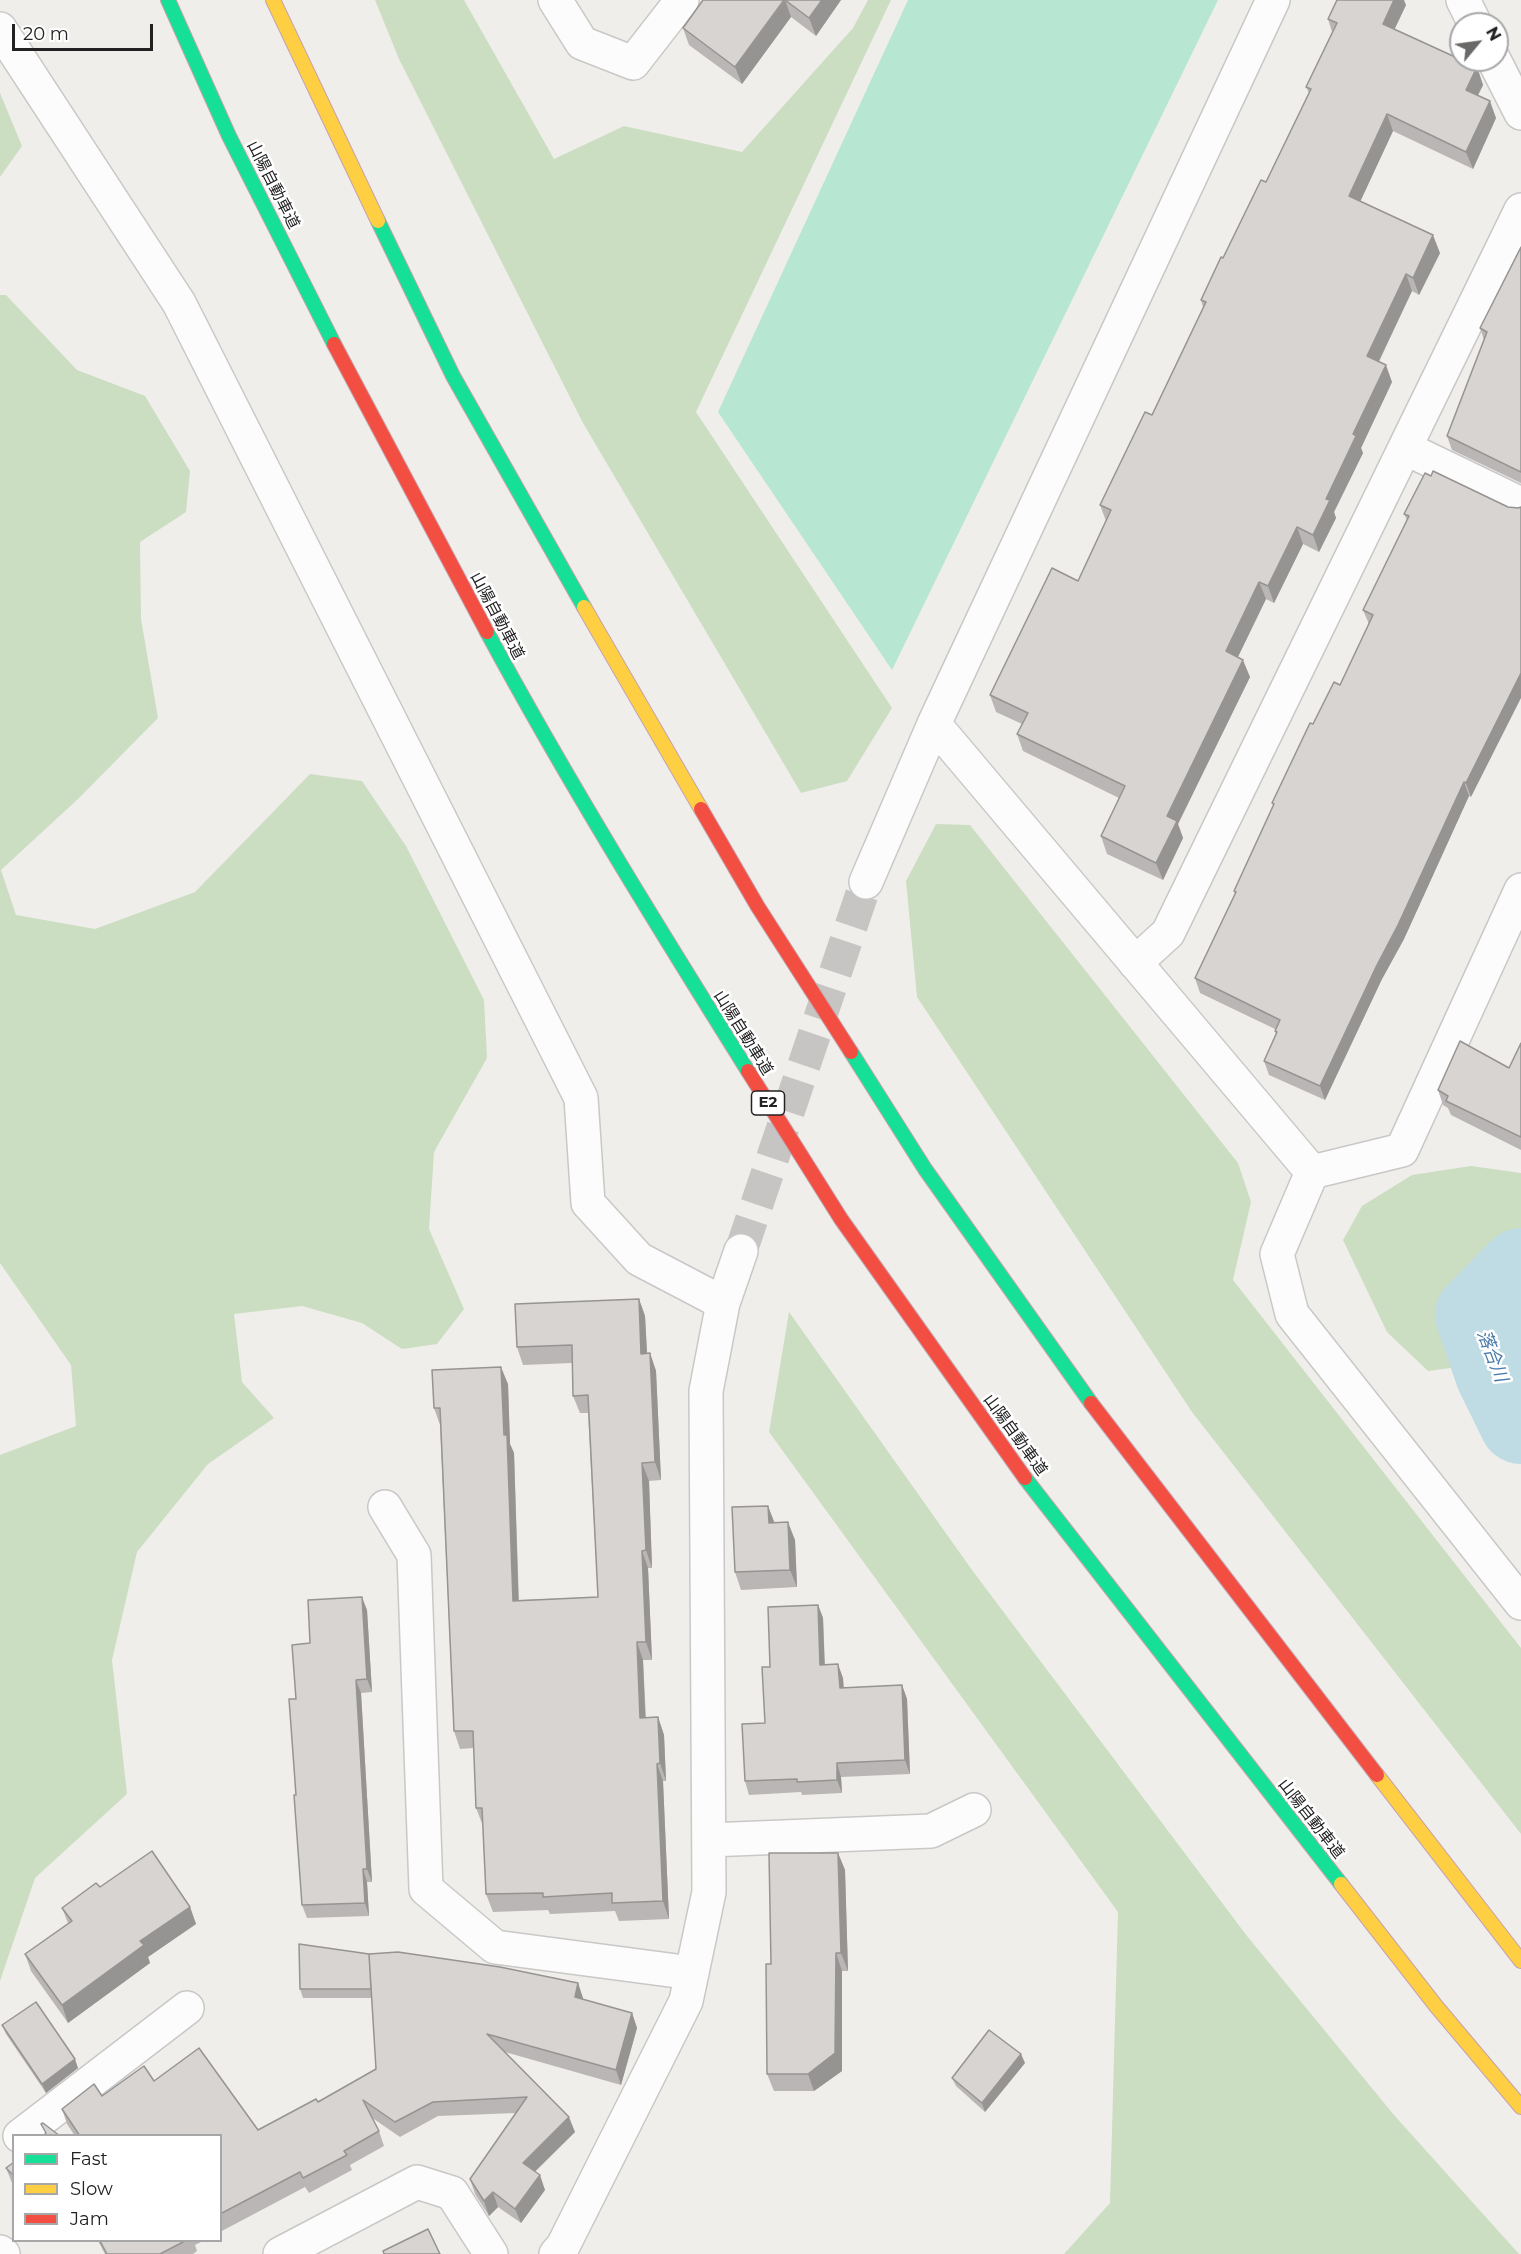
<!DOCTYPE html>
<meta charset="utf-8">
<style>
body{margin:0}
#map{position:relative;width:1521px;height:2254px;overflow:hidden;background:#f0eeeb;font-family:Montserrat,sans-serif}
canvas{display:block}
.legend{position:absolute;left:12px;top:2134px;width:210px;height:108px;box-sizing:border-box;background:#fff;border:2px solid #a7a7a7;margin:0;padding:8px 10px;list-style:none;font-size:18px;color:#222}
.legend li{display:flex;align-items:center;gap:12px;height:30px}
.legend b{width:30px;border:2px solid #a7a7a7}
.north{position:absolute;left:1449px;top:12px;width:60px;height:60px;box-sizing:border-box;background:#fff;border:2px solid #a7a7a7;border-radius:50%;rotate:61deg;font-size:16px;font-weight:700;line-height:24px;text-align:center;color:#222}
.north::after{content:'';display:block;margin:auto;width:21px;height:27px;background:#6a6968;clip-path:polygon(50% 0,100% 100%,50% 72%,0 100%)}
.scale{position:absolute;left:12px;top:24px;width:141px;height:27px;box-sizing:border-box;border:3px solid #222;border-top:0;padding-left:8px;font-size:18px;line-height:21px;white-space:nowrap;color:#222;-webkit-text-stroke:4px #fff;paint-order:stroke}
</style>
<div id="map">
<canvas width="1521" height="2254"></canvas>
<ul class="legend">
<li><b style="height:8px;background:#16e098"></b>Fast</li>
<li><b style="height:8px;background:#ffcf43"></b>Slow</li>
<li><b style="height:8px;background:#f24e42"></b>Jam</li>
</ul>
<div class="north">N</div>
<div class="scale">20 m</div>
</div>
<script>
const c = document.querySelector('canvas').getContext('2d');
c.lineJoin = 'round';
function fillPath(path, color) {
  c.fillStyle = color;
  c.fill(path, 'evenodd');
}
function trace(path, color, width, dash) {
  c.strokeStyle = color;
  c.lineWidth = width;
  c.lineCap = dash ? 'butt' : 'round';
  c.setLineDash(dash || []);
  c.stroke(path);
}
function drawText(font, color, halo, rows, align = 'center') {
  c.font = font + ' Montserrat,"Noto Sans JP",sans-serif';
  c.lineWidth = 5;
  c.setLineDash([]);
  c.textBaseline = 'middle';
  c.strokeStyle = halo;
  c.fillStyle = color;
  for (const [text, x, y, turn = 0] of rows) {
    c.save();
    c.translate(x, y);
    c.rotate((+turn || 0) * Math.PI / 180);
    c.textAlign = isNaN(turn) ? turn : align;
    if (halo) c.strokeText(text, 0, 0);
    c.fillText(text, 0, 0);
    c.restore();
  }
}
const forest = new Path2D(`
 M 375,0 L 464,0 L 554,159 L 624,126 L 742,152 L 853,28 L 868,0 L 891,0 L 696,412 L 892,708 L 847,781 L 801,793 L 583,423 L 399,59 Z
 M 0,93 L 22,146 L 0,177 Z
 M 0,295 L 6,295 L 77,370 L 145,396 L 190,471 L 186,512 L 140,542 L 141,619 L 158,718 L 78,799 L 1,870 L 16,915 L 95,929 L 195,892 L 310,774 L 362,781 L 406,846 L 484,1000 L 487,1058 L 434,1152 L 429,1229 L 464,1309 L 437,1344 L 402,1349 L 362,1323 L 302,1306 L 234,1314 L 242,1382 L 274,1418 L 208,1464 L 137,1552 L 112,1660 L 127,1794 L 35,1878 L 0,1981 L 0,1455 L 76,1426 L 71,1365 L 0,1263 Z
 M 936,824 L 970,825 L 1238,1163 L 1251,1202 L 1233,1280 L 1521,1648 L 1521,1834 L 1192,1412 L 917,997 L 906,881 Z
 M 1471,1166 L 1521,1173 L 1521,1250 L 1466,1301 L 1473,1365 L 1428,1371 L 1387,1332 L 1343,1240 L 1362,1206 L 1412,1175 Z
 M 789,1312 L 972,1570 L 1247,1936 L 1394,2115 L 1519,2254 L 1064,2254 L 1110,2203 L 1118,1912 L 769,1432 Z`);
const pitch = new Path2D(`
 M 908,0 L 1218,0 L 892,670 L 718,412 Z`);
const river = new Path2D(`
 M 1521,1270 L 1477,1315 L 1497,1373 L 1521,1422`);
const streetTunnel = new Path2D(`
 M 741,1251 L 866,882`);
const street = new Path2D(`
 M 555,0 L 582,43 L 633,63 L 682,0
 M 1463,0 L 1475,24
 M 0,29 L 179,303 L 581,1098 L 588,1203 L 639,1259 L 723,1303
 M 1494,60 L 1521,113
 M 1405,448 L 1521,504
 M 934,724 L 1312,1172 L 1277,1254 L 1292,1314 L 1521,1603
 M 866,882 L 934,724 L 1273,0
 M 1135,963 L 1168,933 L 1521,210
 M 1312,1172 L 1402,1150 L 1521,890
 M 385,1507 L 414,1555 L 426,1889 L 495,1947 L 692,1973
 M 709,1840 L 931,1831 L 974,1810
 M 20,2136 L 187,2008
 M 0,2252 L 3,2254
 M 280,2254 L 417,2182 L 452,2193 L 491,2254
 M 556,2254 L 563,2246 L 686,2001 L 709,1892 L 706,1391 L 723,1303 L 741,1251`);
const fast = new Path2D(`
 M 168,0 L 229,136 L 334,344
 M 378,221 L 453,376 L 584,607
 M 487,632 C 568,782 658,927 748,1071
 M 851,1052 L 925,1169 L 1091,1403
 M 1025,1478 L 1341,1884`);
const slow = new Path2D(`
 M 273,0 L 378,221
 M 584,607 L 701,809
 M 1377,1775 L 1521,1961
 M 1341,1884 L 1436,2006 L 1521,2107`);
const jam = new Path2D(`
 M 334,344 L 487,632
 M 701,809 L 758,907 L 851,1052
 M 748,1071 L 841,1219 L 1025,1478
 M 1091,1403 L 1377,1775`);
const wall = new Path2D(`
 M 703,0 L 841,0 L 816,36 L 791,17 L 742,84 L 689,45 L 683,28 Z
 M 1406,5 L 1394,30 L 1477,67 L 1483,85 L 1478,95 L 1496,118 L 1473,169 L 1393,131 L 1360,201 L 1440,253 L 1419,295 L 1412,291 L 1379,362 L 1392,382 L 1361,448 L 1363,453 L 1334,512 L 1336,518 L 1319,552 L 1303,544 L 1274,603 L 1266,599 L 1238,657 L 1250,677 L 1178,824 L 1183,838 L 1163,880 L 1107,854 L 1101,836 L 1119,798 L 1023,751 L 1017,734 L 1022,724 L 996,712 L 990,695 L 1078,581 L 1106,521 L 1100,505 L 1152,415 L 1203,307 L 1201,300 L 1266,182 L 1309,93 L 1306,87 L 1332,32 L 1328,19 Z
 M 1521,247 L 1521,483 L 1452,450 L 1447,436 L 1484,340 L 1480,328 Z
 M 1425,473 L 1471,797 L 1469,796 L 1404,939 L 1382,979 L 1325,1100 L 1269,1075 L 1264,1061 L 1276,1034 L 1275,1031 L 1275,1029 L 1200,993 L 1195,978 L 1235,894 L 1234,891 L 1273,805 L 1272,803 L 1313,724 L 1340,685 L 1369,624 L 1363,610 L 1407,520 L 1404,514 Z
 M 1521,1043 L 1521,1150 L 1451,1115 L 1448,1108 L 1443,1105 L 1438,1090 L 1509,1068 Z
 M 639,1299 L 645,1316 L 647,1353 L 650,1353 L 656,1371 L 661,1480 L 649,1481 L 652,1568 L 648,1568 L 652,1660 L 643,1660 L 646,1718 L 658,1717 L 664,1735 L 666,1781 L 663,1781 L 669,1919 L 619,1921 L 615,1911 L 550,1914 L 548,1910 L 493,1912 L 486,1894 L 483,1826 L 476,1808 L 474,1748 L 460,1749 L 454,1731 L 440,1425 L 434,1408 L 508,1384 L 510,1444 L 514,1453 L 519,1600 L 598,1597 L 588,1413 L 580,1413 L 573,1396 L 572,1363 L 523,1365 L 517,1347 Z
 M 768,1506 L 774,1523 L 795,1540 L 797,1587 L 741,1590 L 735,1572 Z
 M 818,1605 L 823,1618 L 825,1665 L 843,1678 L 844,1688 L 902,1685 L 907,1699 L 910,1774 L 841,1777 L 842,1793 L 802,1795 L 801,1792 L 749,1795 L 745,1781 L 765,1723 L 770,1667 Z
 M 367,1610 L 372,1692 L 361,1693 L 372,1882 L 367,1882 L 369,1916 L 307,1918 L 302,1905 L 296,1795 L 310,1643 Z
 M 838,1853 L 845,1870 L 848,1971 L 842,1971 L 842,2071 L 814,2091 L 774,2091 L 767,2074 L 771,1964 Z
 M 100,1887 L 190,1907 L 196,1924 L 148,1957 L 150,1963 L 68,2023 L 31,1971 L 25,1954 L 68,1923 L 62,1908 Z
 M 578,1983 L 583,1999 L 632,2013 L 637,2028 L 621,2085 L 505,2052 L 575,2132 L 535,2172 L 545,2190 L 521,2223 L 498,2207 L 489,2216 L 475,2194 L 470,2179 L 516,2113 L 438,2116 L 400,2137 L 371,2117 L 379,2131 L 384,2146 L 350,2165 L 352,2170 L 309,2193 L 305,2187 L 220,2232 L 220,2136 L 75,2136 L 67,2124 L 62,2109 L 154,2081 L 258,2130 L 318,2102 L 376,2069 L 372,1998 L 303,1998 L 300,1989 Z
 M 2,2025 L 78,2068 L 46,2093 L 6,2034 Z
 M 1025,2063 L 985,2112 L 956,2086 L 952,2078 Z
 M 14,2162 L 14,2185 L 12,2183 L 6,2168 Z
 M 98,2241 L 203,2241 L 195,2245 L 197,2251 L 193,2254 L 105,2254 Z`);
const shadedWall = new Path2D(`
 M 785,0 L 791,17 L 742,84 L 735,67 Z
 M 822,0 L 841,0 L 816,36 L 809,18 Z
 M 1394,0 L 1404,0 L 1406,5 L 1389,41 L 1383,24 Z
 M 1477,67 L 1483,85 L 1472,107 L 1466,90 Z
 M 1490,101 L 1496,118 L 1473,169 L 1466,152 Z
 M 1387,114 L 1393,131 L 1355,213 L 1349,196 Z
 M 1433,235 L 1440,253 L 1419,295 L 1413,278 Z
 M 1406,274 L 1412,291 L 1373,373 L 1367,356 Z
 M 1386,365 L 1392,382 L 1361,448 L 1363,453 L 1334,512 L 1336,518 L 1319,552 L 1313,535 L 1326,499 L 1353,434 Z
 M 1297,527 L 1303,544 L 1274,603 L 1268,586 Z
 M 1259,582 L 1266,599 L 1232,669 L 1226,651 Z
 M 1243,660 L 1250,677 L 1178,824 L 1183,838 L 1163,880 L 1156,863 L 1167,816 Z
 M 1521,673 L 1521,698 L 1471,797 L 1466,783 Z
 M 1464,782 L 1469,796 L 1404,939 L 1382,979 L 1325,1100 L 1320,1086 Z
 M 639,1299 L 645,1316 L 648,1371 L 641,1354 Z
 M 650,1353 L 656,1371 L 661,1480 L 655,1462 Z
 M 501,1367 L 508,1384 L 510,1444 L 514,1453 L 519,1618 L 513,1601 Z
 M 642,1463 L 649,1481 L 652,1568 L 646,1550 Z
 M 768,1506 L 775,1524 L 769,1523 Z
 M 788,1522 L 795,1540 L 797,1587 L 790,1570 Z
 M 642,1551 L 648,1568 L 652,1660 L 646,1642 Z
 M 362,1597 L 367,1610 L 372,1692 L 367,1679 Z
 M 818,1605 L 823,1618 L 825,1678 L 820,1665 Z
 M 637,1642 L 643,1660 L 646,1735 L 640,1718 Z
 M 838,1664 L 843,1678 L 844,1701 L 840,1688 Z
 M 356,1680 L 361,1693 L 372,1882 L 367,1869 Z
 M 902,1685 L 907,1699 L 910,1774 L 905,1760 Z
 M 658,1717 L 664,1735 L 666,1781 L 660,1763 Z
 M 837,1763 L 841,1777 L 842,1793 L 837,1780 Z
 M 657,1764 L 663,1781 L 669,1919 L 663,1901 Z
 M 838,1853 L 845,1870 L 848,1971 L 841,1953 Z
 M 363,1869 L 367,1882 L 369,1916 L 365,1903 Z
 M 190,1907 L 196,1924 L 148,1957 L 150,1963 L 68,2023 L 62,2005 L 140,1941 Z
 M 836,1953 L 842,1971 L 842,2071 L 814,2091 L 808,2074 Z
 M 578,1983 L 583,1998 L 580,2012 L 575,1997 Z
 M 632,2013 L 637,2028 L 621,2085 L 616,2070 Z
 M 1021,2054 L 1025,2063 L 985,2112 L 982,2103 Z
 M 75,2059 L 78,2068 L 46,2093 L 42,2084 Z
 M 569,2117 L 575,2132 L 528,2178 L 523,2163 Z
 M 540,2175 L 545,2190 L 521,2223 L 515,2209 Z
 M 493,2192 L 498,2207 L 489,2216 L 484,2201 Z`);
const building = new Path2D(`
 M 703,0 L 784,0 L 735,67 L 683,28 Z
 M 785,0 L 822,0 L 809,18 Z
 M 1337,0 L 1394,0 L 1383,24 L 1477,67 L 1466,90 L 1490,101 L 1466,152 L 1387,114 L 1349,196 L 1433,235 L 1413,278 L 1406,274 L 1367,356 L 1386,365 L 1353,434 L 1356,436 L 1326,499 L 1330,500 L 1313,535 L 1297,527 L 1268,586 L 1259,582 L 1226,651 L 1243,660 L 1167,816 L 1177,821 L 1156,863 L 1101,836 L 1125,786 L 1017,734 L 1028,713 L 990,695 L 1052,568 L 1078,581 L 1111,510 L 1100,505 L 1145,412 L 1152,415 L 1206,302 L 1201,300 L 1221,257 L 1223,258 L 1261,180 L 1266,182 L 1311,89 L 1306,87 L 1337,23 L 1328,19 Z
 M 1521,247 L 1521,472 L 1447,436 L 1487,332 L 1480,328 Z
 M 1433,471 L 1508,507 L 1518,508 L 1521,507 L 1521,673 L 1466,783 L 1464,782 L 1398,925 L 1377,965 L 1320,1086 L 1264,1061 L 1277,1032 L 1275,1031 L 1280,1020 L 1195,978 L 1236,892 L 1234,891 L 1274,804 L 1272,803 L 1310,723 L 1313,724 L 1334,682 L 1340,685 L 1373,615 L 1363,610 L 1409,516 L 1404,514 L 1425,473 L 1431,476 Z
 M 1460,1041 L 1509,1068 L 1521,1043 L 1521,1137 L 1446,1101 L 1448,1096 L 1438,1090 Z
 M 639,1299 L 641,1354 L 650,1353 L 655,1462 L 642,1463 L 646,1550 L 642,1551 L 646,1642 L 637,1642 L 640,1718 L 658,1717 L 660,1763 L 657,1764 L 663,1901 L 612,1903 L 612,1893 L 543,1897 L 543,1893 L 486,1894 L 482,1808 L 476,1808 L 473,1731 L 454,1731 L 440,1408 L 434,1408 L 432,1370 L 501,1367 L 504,1435 L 507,1435 L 513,1601 L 598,1597 L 588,1395 L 573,1396 L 572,1345 L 517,1347 L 515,1304 Z
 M 768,1506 L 769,1523 L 788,1522 L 790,1570 L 735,1572 L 732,1507 Z
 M 362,1597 L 367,1679 L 356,1680 L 367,1869 L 363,1869 L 365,1903 L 302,1905 L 294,1795 L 296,1795 L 289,1699 L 296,1699 L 292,1645 L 310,1643 L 308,1600 Z
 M 818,1605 L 820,1665 L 838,1664 L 840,1688 L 902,1685 L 905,1760 L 837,1763 L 837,1780 L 797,1782 L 797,1779 L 745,1781 L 742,1724 L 765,1723 L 762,1667 L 770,1667 L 768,1607 Z
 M 152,1851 L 190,1907 L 140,1941 L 144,1945 L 62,2005 L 25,1954 L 72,1921 L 62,1908 L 96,1883 L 100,1887 Z
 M 769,1853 L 838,1853 L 841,1953 L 836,1953 L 835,2053 L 808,2074 L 767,2074 L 766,1964 L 771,1964 Z
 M 299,1944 L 369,1954 L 371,1989 L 300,1989 Z
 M 398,1952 L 500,1967 L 578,1983 L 575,1997 L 632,2013 L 616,2070 L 487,2034 L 569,2117 L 523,2163 L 540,2175 L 515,2209 L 493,2192 L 484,2201 L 470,2179 L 527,2097 L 433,2102 L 395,2122 L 363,2100 L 379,2131 L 344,2151 L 347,2155 L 303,2178 L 300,2172 L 220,2214 L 220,2136 L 80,2136 L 62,2109 L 94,2084 L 102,2096 L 144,2066 L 154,2081 L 199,2048 L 258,2130 L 316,2099 L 318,2102 L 376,2069 L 369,1954 Z
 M 36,2002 L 75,2059 L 42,2084 L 2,2025 Z
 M 989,2030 L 1021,2054 L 982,2103 L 952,2078 Z
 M 43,2123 L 60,2136 L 43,2136 L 46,2133 L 41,2124 Z
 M 14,2162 L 14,2176 L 6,2168 Z
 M 428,2229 L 440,2254 L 384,2254 L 383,2251 Z
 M 100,2241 L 185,2241 L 160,2254 L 107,2254 Z`);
const shields = [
 [768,1103,33]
];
const shieldNames = [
 ["E2",768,1103]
];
const streetNames = [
 ["山陽自動車道",273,185,63],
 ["山陽自動車道",497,616,62],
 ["山陽自動車道",743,1033,58],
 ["山陽自動車道",1015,1435,54],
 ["山陽自動車道",1311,1819,52]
];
const waterNames = [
 ["落合川",1492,1356,69]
];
fillPath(forest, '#cbdec1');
fillPath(pitch, '#b7e6d2');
trace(river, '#bfdbe3', 84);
trace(streetTunnel, '#c7c5c3', 33, [33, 16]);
trace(street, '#c9c8c7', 36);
trace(fast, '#c5a2ac', 16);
trace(slow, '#c5a2ac', 16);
trace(jam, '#c5a2ac', 16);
trace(street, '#fdfcfc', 33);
trace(fast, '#16e098', 14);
trace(slow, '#ffcf43', 14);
trace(jam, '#f24e42', 14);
fillPath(wall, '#b9b6b5');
fillPath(shadedWall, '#969493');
fillPath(building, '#d7d4d2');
trace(building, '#969493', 1.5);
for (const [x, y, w] of shields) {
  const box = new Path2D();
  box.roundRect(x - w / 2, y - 12, w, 24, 4.5);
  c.fillStyle = '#fff';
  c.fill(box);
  trace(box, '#222', 1.5);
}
drawText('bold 15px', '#222', null, shieldNames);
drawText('16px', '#222', '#fff', streetNames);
drawText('italic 18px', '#4a7aab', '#fff', waterNames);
</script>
